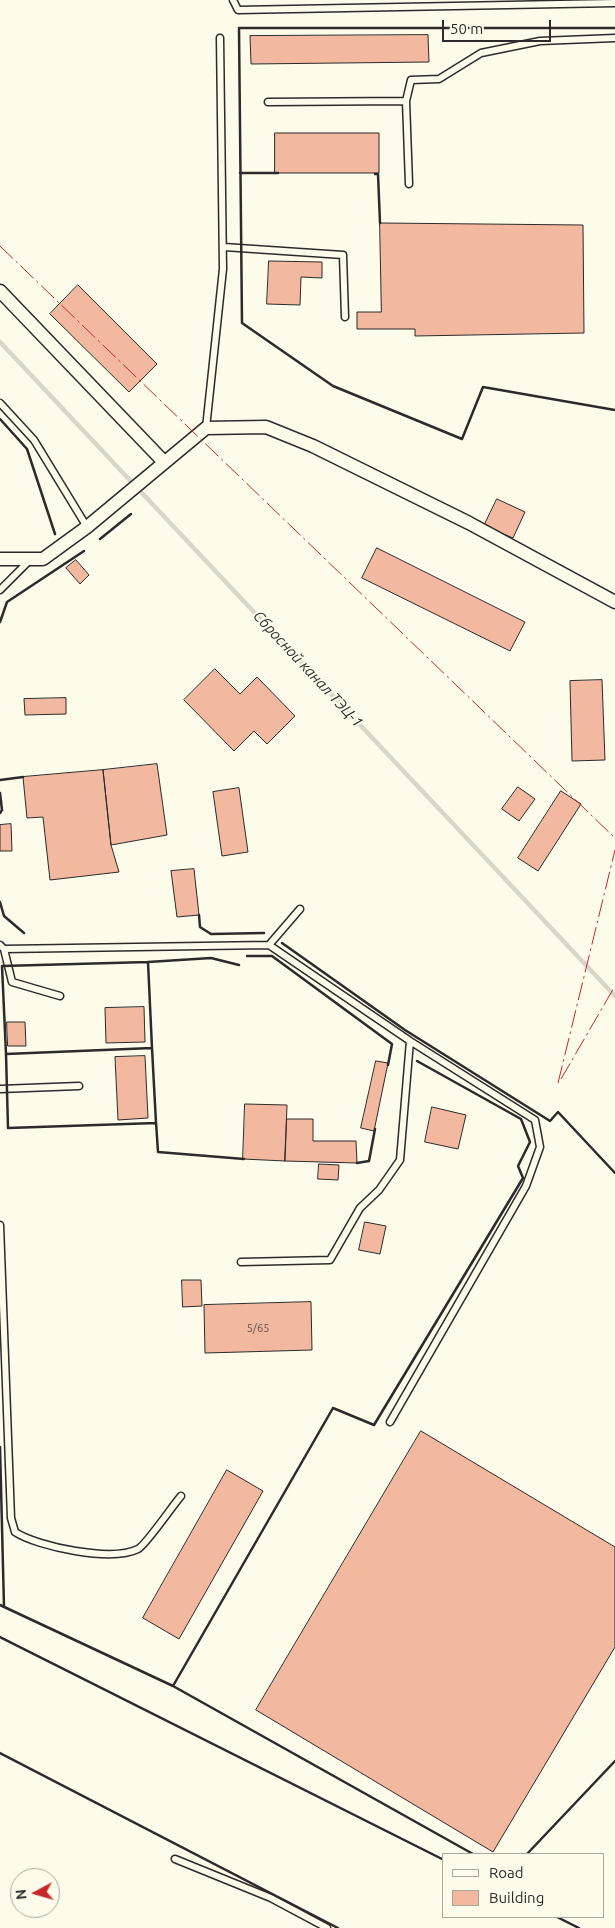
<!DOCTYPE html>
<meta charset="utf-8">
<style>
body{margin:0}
#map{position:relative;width:615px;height:1928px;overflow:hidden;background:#fdfbea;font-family:Ubuntu,sans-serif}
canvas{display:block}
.legend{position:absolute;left:442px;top:1853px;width:162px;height:65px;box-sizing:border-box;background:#fdfbea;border:1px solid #a9a89e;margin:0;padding:6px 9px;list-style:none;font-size:15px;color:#2b2b2b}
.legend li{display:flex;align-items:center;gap:10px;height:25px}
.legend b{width:25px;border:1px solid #a9a89e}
.north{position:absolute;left:10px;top:1868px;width:50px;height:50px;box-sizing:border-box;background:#fdfbea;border:1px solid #a9a89e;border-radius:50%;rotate:264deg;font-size:14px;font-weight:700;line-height:20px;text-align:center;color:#2b2b2b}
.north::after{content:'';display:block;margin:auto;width:18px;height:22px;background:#c62828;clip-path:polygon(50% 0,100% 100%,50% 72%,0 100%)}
.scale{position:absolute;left:442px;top:20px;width:109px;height:22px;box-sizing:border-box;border:2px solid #2b2b2b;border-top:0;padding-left:6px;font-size:15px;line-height:18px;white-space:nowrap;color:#2b2b2b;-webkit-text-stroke:4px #fdfbea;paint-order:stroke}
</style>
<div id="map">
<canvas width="615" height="1928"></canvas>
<ul class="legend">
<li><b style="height:6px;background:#fdfbea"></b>Road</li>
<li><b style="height:14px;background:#f2b8a0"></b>Building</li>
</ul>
<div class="north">N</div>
<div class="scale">50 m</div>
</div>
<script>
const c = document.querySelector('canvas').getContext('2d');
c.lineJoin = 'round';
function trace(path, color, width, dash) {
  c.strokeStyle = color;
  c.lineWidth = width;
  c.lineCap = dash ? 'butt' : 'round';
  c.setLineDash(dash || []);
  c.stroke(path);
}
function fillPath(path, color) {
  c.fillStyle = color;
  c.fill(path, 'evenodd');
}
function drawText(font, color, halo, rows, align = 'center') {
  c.font = font + ' Ubuntu,sans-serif';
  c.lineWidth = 4;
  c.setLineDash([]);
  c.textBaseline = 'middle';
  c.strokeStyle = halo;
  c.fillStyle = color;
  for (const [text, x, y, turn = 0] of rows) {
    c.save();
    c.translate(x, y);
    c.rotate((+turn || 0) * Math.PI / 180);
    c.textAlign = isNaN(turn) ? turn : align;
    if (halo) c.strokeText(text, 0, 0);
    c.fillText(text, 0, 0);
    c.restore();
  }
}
const stream = new Path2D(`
 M 0,342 L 615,996`);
const building = new Path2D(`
 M 428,35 L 429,62 L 251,64 L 250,36 Z
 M 275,133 L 379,133 L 379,173 L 275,173 Z
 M 380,223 L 583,225 L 584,333 L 415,336 L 415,329 L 357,329 L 357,312 L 381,312 Z
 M 269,261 L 322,262 L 322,278 L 301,277 L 300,305 L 267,304 Z
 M 78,285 L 157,364 L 129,392 L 50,314 Z
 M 497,499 L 525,512 L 513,538 L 484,526 Z
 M 377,548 L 525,622 L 510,651 L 362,578 Z
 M 76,560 L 89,575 L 80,584 L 66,568 Z
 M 215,669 L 240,694 L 257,677 L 295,716 L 267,744 L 254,731 L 234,751 L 184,700 Z
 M 602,680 L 605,760 L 572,761 L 570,681 Z
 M 66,698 L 66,714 L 25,715 L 24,699 Z
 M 157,764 L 167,835 L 111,845 L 103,770 Z
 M 103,770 L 111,845 L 119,872 L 50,880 L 43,817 L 27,818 L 23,777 Z
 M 518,787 L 535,799 L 519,821 L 502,809 Z
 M 239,788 L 248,852 L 222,856 L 213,792 Z
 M 561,791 L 581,804 L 538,871 L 518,858 Z
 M 11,824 L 12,851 L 0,851 L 0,825 Z
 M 194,869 L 199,915 L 177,917 L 171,871 Z
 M 144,1007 L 145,1042 L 106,1043 L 105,1008 Z
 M 7,1022 L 25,1022 L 26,1046 L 8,1046 Z
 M 145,1056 L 148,1118 L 118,1120 L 115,1057 Z
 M 376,1061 L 388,1063 L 374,1131 L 361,1128 Z
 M 245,1104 L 287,1105 L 285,1161 L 243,1159 Z
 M 432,1107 L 466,1115 L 458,1149 L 425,1142 Z
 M 287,1119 L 313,1119 L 313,1141 L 356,1141 L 357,1163 L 285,1161 Z
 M 319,1164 L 339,1165 L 338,1180 L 318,1179 Z
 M 365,1222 L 386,1226 L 380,1254 L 359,1250 Z
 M 182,1280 L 201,1280 L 202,1306 L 183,1307 Z
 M 311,1302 L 312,1350 L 205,1353 L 204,1305 Z
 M 421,1431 L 615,1547 L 615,1647 L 493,1852 L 256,1710 Z
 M 227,1470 L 263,1491 L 179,1639 L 143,1618 Z`);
const lane = new Path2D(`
 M 233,0 L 238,10 L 615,3
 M 406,101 L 409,184
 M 268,102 L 406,101 L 411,80 L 439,79 L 481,53 L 540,41 L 615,38
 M 224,247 L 343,255 L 345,317
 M 0,403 L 34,440 L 87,527
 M 206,428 L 223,269 L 220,38
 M 0,590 L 30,560
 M 0,945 L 4,949 L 269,945 L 410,1041 L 535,1120 L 540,1147 L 526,1186 L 390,1422
 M 269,945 L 300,909
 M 4,949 L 12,982 L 60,996
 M 0,1089 L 79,1086
 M 0,1225 L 11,1518 L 15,1532 C 38,1547 112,1562 138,1549 C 146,1545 173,1505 181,1496
 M 241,1262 L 330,1260 L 360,1208 L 379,1190 L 400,1160 L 410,1041
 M 175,1859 L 271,1898 L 327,1928`);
const street = new Path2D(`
 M 0,291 L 164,462
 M 0,559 L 43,559 L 87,527 L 206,428 L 266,427 L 313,446 L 469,523 L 615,602`);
const wall = new Path2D(`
 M 615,28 L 239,28 L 242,323 L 333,386 L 462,439 L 483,387 L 615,410
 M 240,173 L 278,173
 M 375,174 L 378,174 L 380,223
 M 0,419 L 27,449 L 55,534
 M 100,539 L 131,514
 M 0,622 L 7,602 L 84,551
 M 0,780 L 23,777
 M 0,793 L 2,810 L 0,813
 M 0,902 L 4,916 L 24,933
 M 199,915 L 200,927 L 211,934 L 264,933
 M 282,943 L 405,1030 L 550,1121 L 558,1112 L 615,1173
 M 247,956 L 272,956 L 392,1044 L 388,1065
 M 148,962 L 152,1048 L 6,1054 L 2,966 Z
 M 148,962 L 211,958 L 239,965
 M 152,1048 L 156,1123 L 8,1128 L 6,1054 Z
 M 156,1122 L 158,1152 L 244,1159
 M 357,1163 L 369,1161 L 375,1129
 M 0,1447 L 4,1607
 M 0,1605 L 173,1686 L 473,1854
 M 0,1637 L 444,1860
 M 173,1686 L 333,1408 L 374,1425 L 523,1178 L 518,1166 L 530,1142 L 521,1119 L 417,1061
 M 0,1753 L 338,1928
 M 527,1854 L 615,1761
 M 557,1917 L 579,1928`);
const power = new Path2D(`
 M 0,246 L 615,838
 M 561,1079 L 615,986
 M 558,1083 L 615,850`);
const numberNames = [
 ["5/65",258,1328]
];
const waterNames = [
 ["Сбросной канал ТЭЦ-1",308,669,47]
];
trace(stream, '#d8d7c9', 4.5);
fillPath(building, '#f2b8a0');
trace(building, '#2b2b2b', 1);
trace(lane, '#2b2b2b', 9);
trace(street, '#2b2b2b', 15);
trace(lane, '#fdfbea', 6);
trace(street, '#fdfbea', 12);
trace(wall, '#2b2b2b', 2.5);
trace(power, '#c62828', 1, [18, 4, 2.5, 4]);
drawText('11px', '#5d4e48', null, numberNames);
drawText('italic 15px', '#2b2b2b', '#fdfbea', waterNames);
</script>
